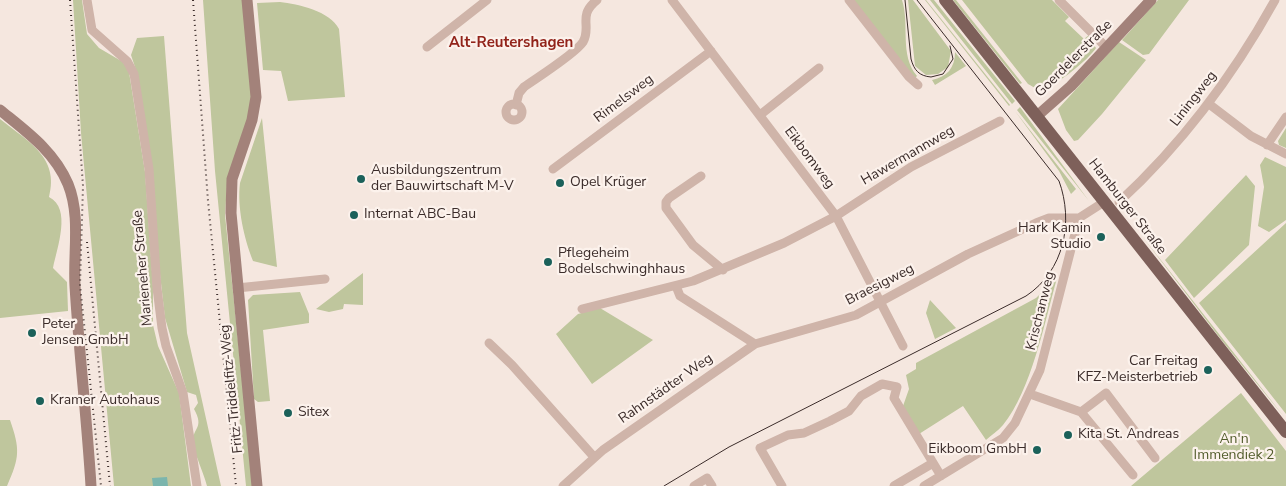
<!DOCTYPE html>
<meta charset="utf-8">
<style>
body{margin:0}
canvas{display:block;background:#f5e7df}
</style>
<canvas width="1286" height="486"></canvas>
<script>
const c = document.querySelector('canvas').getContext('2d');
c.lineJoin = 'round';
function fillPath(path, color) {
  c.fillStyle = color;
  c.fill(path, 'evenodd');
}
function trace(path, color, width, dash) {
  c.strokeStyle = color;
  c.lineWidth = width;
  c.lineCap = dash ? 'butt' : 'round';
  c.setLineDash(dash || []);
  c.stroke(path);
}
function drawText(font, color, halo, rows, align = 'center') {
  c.font = font + ' "Nunito Sans",sans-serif';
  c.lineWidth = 4.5;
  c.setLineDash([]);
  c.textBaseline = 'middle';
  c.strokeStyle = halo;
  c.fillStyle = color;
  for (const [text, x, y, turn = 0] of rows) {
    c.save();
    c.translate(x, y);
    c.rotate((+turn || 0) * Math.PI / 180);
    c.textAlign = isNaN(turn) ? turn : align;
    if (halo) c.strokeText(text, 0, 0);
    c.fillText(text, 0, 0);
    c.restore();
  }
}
const green = new Path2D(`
 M 73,0 L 82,0 L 87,34 L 99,48 L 123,62 L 129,72 L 145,172 L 153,286 L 153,325 L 158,346 L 179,393 L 191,486 L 114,486 L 81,133 Z
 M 203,0 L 243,0 L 252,104 L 227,185 L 225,215 L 253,486 L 246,486 L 215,171 Z
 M 849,0 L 902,0 C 910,25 899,55 917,76 L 912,81 Z
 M 908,0 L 913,0 L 951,51 L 948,67 L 938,74 L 926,75 L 915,66 Z
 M 925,0 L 926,0 L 1010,105 L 1009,106 Z
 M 930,0 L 934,0 L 1015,101 L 1012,104 Z
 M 953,0 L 956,0 L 1022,83 L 1020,84 Z
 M 962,0 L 1052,0 L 1069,17 L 1065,21 L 1084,39 L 1089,35 L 1094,40 L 1092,42 L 1096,48 C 1089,59 1056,86 1043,89 C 1037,90 1032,86 1028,84 Z
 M 1158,0 L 1189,0 L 1149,54 L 1143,55 L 1122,40 Z
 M 280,2 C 298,4 330,11 339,29 L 345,97 L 288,101 L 281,71 L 263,70 L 257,3 Z
 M 164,36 L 187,333 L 221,486 L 207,486 C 204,474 194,452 193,443 C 192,427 205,429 194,409 L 198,403 L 196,395 L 187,392 L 165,318 L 137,73 L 131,55 L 137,38 Z
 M 1119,42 L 1146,60 L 1102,114 L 1078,140 L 1074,141 L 1066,130 L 1058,109 Z
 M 955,52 L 966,66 L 935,85 L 932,80 C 947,77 955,68 955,52 Z
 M 1020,107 L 1089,201 L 1017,110 Z
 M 1015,111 L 1076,189 L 1071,194 L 1059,171 Z
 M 262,118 L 277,267 L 253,261 C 244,238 237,208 240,183 Z
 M 0,119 C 27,141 60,157 49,197 C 72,208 57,248 53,268 L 67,282 L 68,311 L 0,318 Z
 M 1286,128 L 1286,148 L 1279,145 L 1278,141 Z
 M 1265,157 L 1286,167 L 1286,220 L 1269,232 L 1258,226 L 1264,187 L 1260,165 Z
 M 1246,175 L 1255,186 L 1249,245 L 1194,298 L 1165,260 Z
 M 1286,223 L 1286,414 L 1199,303 Z
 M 1142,236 L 1285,418 L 1223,342 Z
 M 363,273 L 363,305 L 344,304 L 343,309 L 329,312 L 316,309 Z
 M 1057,278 C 1045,321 1031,391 1003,425 C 998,431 991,435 986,440 L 963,406 L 919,434 L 903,406 L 909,389 L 906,375 L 916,369 L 916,363 L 1036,298 Z
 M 300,292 L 309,314 L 309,323 L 263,330 L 270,401 L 258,402 L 254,399 L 248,300 L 253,295 Z
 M 930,300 L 956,328 L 935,339 L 926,313 Z
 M 600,308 L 653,340 L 592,384 L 556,334 L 578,314 Z
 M 1241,393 L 1286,451 L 1286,486 L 1131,486 Z
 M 0,420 L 10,420 C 20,449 20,457 7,486 L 0,486 Z`);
const water = new Path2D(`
 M 167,477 L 168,486 L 153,486 L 152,478 Z`);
const street = new Path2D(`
 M 87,0 L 92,30 L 127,61 L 134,74 L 149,169 L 157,288 L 162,328 L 166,346 L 183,393 L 197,486
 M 672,0 L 836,216 L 903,346
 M 849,0 L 909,77 L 918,85
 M 1059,0 L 1107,48
 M 427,47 L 487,0
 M 1209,104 L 1251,136 L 1286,154
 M506 112a8 8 0 1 1 16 0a8 8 0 1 1-16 0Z
 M 516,105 L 519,93 L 524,87 C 538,77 575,54 583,42 C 592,26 577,16 597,0
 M 760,115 L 819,68
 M 1267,145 L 1286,117
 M 553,169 L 711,51
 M 701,176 L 669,198 L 666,202 L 666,208 L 693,245 L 723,270
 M 1119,202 C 1183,143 1233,76 1275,0
 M 676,286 L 680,296 L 755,344
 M 237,288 L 325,279
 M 582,309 L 693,281 L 784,243 L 836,216 L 911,167 L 1000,121
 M 489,343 L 512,365 L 594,457
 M 1030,394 L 1081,412 L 1133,475
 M 1081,412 L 1106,393 L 1155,458
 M 563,486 L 603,450 L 755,344 L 856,315 L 968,254 L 1036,223 L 1049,218 L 1079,218 L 1104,202
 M 694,486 L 707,478 L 712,486
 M 782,486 L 760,448 L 788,435 L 804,433 L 830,421 L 849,411 L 861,396 L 882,384 L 897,387 L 894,398 L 941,476
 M 894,486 L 933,463
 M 924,486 L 1003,438 L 1015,423 L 1040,370 L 1079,218`);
const secondary = new Path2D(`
 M 247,0 L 256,97 L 252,120 L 232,179 L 231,213 L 257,486
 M 0,110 C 27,132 54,151 68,184 C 81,216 73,253 75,286 C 79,353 87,419 91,486
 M 1037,116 L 1071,86 L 1151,0`);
const primary = new Path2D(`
 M 945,0 L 1286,432`);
const tram = new Path2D(`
 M 905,0 L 911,59 C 914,70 919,76 931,77 L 943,74 L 953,59 L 950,46
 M 664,486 L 729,447 L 1026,296 C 1064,271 1074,222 1059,181 L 917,0`);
const rail = new Path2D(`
 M 70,0 L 83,186 L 80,285 L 101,486
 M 193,0 L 208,201 L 236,486
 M 87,242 L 110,486`);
const markers = [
 [361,179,5,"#1b615a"],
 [560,183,5,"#1b615a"],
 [354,215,5,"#1b615a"],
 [1101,237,5,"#1b615a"],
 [548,262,5,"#1b615a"],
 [32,333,5,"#1b615a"],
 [1208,370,5,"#1b615a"],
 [40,401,5,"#1b615a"],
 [288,413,5,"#1b615a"],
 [1068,435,5,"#1b615a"],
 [1037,450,5,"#1b615a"]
];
const streetNames = [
 ["Goerdelerstraße",1074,59,-45],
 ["Rimelsweg",624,99,-37],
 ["Liningweg",1194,99,-52],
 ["Hawermannweg",908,156,-30],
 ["Eikbomweg",809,158,53],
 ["Hamburger Straße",1127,207,52],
 ["Marieneher Straße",143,268,-95],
 ["Braesigweg",880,285,-27],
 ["Krischanweg",1041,311,-76],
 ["Fritz-Triddelfitz-Weg",232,389,-96],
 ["Rahnstädter Weg",666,389,-35]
];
const poiNames = [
 ["Ausbildungszentrum",371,171],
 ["der Bauwirtschaft M-V",371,187],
 ["Opel Krüger",570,183],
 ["Internat ABC-Bau",364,215],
 ["Hark Kamin",1091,229,"right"],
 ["Studio",1091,245,"right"],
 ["Pflegeheim",558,254],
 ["Bodelschwinghhaus",558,270],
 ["Peter",42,325],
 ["Jensen GmbH",42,341],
 ["Car Freitag",1198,362,"right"],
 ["KFZ-Meisterbetrieb",1198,378,"right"],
 ["Kramer Autohaus",50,401],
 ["Sitex",298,413],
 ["Kita St. Andreas",1078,435],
 ["Eikboom GmbH",1027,450,"right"]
];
const parkNames = [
 ["An'n",1234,440],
 ["Immendiek 2",1234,456]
];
const neighbourhoodNames = [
 ["Alt-Reutershagen",511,43]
];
fillPath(green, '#bfc69d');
fillPath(water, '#7bb5ad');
trace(street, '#cfb4a9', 9);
trace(secondary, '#a3827a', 11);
trace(primary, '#7e605a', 12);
trace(tram, '#3b2c2a', 1);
trace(rail, '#3b2c2a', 2, [1, 4]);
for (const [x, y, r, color] of markers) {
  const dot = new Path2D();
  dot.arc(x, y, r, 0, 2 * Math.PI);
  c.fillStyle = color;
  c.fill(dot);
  trace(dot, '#fcf2ec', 2);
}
drawText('14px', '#3b2c2a', '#fcf2ec', streetNames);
drawText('14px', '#3b2c2a', '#fcf2ec', poiNames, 'left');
drawText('14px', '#525c2b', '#fcf2ec', parkNames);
drawText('bold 15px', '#92241b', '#fcf2ec', neighbourhoodNames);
</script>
